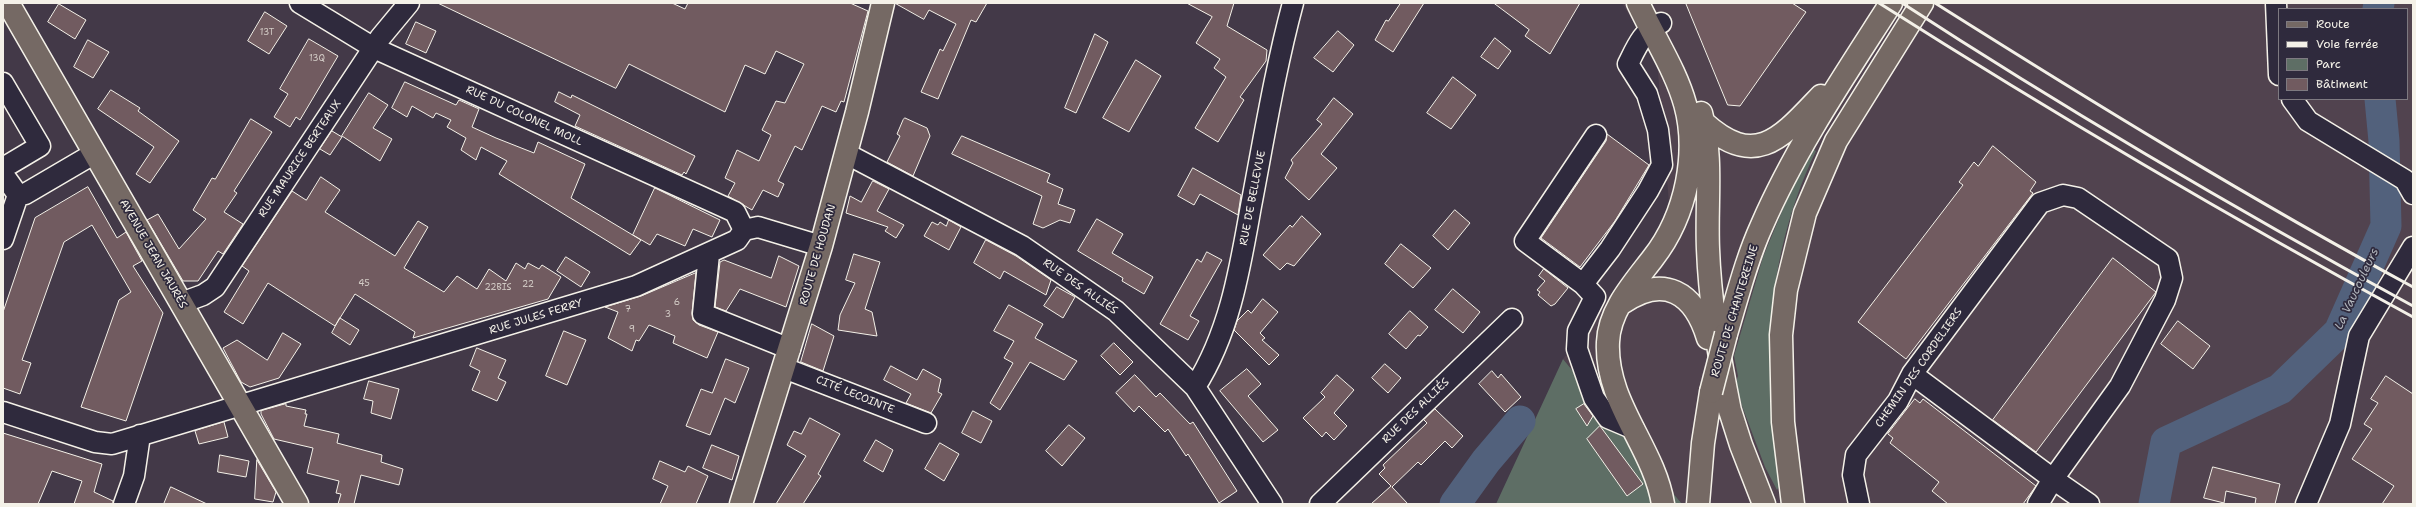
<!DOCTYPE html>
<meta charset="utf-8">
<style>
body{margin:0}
#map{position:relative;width:2416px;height:507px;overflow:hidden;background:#433948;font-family:"Shantell Sans",sans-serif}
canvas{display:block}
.frame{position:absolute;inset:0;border:4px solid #f4f1e8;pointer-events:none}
.legend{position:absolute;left:2278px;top:8px;width:130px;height:92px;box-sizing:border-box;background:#2f2a3d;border:1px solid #7e7a81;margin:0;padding:5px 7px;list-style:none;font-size:12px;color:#f4f1e8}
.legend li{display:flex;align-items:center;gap:8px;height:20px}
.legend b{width:20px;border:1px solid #7e7a81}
</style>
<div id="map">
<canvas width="2416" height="507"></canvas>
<div class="frame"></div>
<ul class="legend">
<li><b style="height:5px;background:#756964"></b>Route</li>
<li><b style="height:5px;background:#f4f1e8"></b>Voie ferrée</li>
<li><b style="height:11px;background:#5e6e65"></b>Parc</li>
<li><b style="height:11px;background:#715b60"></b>Bâtiment</li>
</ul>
</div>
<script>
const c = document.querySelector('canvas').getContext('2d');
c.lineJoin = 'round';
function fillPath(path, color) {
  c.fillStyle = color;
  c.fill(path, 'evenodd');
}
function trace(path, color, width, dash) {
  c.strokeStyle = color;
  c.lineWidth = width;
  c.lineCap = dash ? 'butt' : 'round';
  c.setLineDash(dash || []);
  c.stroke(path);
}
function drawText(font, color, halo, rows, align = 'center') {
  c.font = font + ' "Shantell Sans",sans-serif';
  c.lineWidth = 3.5;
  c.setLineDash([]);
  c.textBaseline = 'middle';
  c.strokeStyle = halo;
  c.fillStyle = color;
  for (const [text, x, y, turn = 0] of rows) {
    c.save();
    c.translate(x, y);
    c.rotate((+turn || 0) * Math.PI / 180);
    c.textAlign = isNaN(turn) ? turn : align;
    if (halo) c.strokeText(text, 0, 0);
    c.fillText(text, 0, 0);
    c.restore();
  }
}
const built = new Path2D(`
 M 1622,3 L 2413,3 L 2413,504 L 1682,504 L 1563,359 L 1670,215 L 1657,61 ZM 2279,9 L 2407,9 L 2407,99 L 2279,99 Z`);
const green = new Path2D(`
 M 1811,148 L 1816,151 C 1786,212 1770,286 1770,355 C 1770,398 1775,442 1780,485 L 1777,490 L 1765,467 L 1742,406 L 1736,382 L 1738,376 L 1734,356 L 1763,257 L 1797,175 Z
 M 1563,359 L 1682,504 L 1496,504 Z`);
const river = new Path2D(`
 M 2378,9 L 2379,3
 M 1455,504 L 1486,461 L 1520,421
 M 2154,504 L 2166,442 L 2280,389 L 2339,332 L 2386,226 L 2384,141 L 2380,99`);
const building = new Path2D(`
 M 438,3 L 672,3 L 685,9 L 688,3 L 850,3 L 868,11 L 844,102 L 841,101 L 836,112 L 822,106 L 802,150 L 795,146 L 778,181 L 784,184 L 778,197 L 763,190 L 752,210 L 728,196 L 735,183 L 725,178 L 737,150 L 759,161 L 771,135 L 762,130 L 776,101 L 785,103 L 804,64 L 776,51 L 765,74 L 745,65 L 725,112 L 629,64 L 616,88 Z
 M 895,3 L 987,3 L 976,22 L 971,20 L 938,99 L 921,92 L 940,49 L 943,51 L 956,24 L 929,10 L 924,19 Z
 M 1187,3 L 1234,3 L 1227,26 L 1267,50 L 1266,61 L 1240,97 L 1244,100 L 1218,142 L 1195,128 L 1226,77 L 1214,68 L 1220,59 L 1196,43 L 1212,17 Z
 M 1401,3 L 1424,3 L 1393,52 L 1375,40 L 1386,20 L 1388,21 Z
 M 1494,3 L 1580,3 L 1550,54 L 1525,36 L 1529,30 Z
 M 1686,3 L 1792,3 L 1806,12 L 1740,106 L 1728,105 Z
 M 59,4 L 86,20 L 75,39 L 48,22 Z
 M 265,12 L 287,26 L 269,54 L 248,41 Z
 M 416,22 L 436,31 L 426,53 L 406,44 Z
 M 1338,31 L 1354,45 L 1333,72 L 1314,58 Z
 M 1095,34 L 1108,42 L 1076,113 L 1065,108 Z
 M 1495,38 L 1511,51 L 1498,69 L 1481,57 Z
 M 309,39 L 338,56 L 300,120 L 296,117 L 290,127 L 274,117 L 288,94 L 280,89 Z
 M 88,40 L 109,52 L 93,78 L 74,67 Z
 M 1136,60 L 1161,76 L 1129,132 L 1103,118 Z
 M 1453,77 L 1476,95 L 1451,129 L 1427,113 Z
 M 405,82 L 456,105 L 459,100 L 479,109 L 472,127 L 496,138 L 534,153 L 538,142 L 585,164 L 571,198 L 641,240 L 630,255 L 499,174 L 507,161 L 481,147 L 476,160 L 461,150 L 466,138 L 447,127 L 451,120 L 436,113 L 433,118 L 412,106 L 407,117 L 392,108 Z
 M 111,90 L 140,108 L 138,111 L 179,141 L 150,183 L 136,174 L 154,147 L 98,109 Z
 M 559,92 L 571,98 L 572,95 L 695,156 L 686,174 L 684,172 L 682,175 L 575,126 L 580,115 L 555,102 Z
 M 369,93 L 388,105 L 373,128 L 392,139 L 380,161 L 342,136 Z
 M 1334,98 L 1353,114 L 1321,154 L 1337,168 L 1309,200 L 1285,178 L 1293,163 L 1291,160 L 1322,124 L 1317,120 Z
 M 905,118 L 927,128 L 930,136 L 913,176 L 887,162 L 900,136 L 897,134 L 903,120 Z
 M 251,119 L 272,132 L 234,191 L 237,193 L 224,212 L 243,224 L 223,254 L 218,251 L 198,281 L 183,281 L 147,220 L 158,214 L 179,249 L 206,219 L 193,210 L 212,178 L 215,179 Z
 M 332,131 L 342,137 L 330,155 L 320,149 Z
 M 1607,134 L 1649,165 L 1615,221 L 1580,267 L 1541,238 L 1606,141 Z
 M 962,136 L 1050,174 L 1047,182 L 1063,189 L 1058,204 L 1075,210 L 1070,223 L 1060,220 L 1043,228 L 1033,224 L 1042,196 L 952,154 Z
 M 1993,146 L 2036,182 L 2030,191 L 2033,193 L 1906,359 L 1858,322 L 1963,185 L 1959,182 L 1974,162 L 1978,166 Z
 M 1193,168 L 1241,195 L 1238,215 L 1200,194 L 1194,205 L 1178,196 Z
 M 321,177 L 340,190 L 325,212 L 395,256 L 418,221 L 428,227 L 404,268 L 444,292 L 457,276 L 477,289 L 489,269 L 506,281 L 516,263 L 525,269 L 528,263 L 539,269 L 542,265 L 561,277 L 548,299 L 413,338 L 415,332 L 355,294 L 335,326 L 268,283 L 243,324 L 224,312 L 249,271 L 242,266 L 292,191 L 306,200 Z
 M 873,181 L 889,189 L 877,211 L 904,225 L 896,238 L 885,231 L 888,227 L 846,213 L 850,196 L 861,202 Z
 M 88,187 L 117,238 L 126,232 L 142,261 L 133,266 L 163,313 L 126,421 L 81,407 L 119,300 L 131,292 L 92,225 L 64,242 L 22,360 L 31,363 L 20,394 L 3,388 L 3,312 L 35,218 Z
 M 655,188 L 720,220 L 712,237 L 693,229 L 685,246 L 657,234 L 650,245 L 633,235 Z
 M 1455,210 L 1470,223 L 1448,250 L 1433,236 Z
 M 1302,216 L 1321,234 L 1294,266 L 1287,263 L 1280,270 L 1263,255 L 1290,225 L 1292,227 Z
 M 1097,219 L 1123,234 L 1112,253 L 1153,277 L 1144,294 L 1122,281 L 1123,278 L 1078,251 Z
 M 949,220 L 961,227 L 949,250 L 924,236 L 932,222 L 938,225 L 940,222 L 946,226 Z
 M 986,240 L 1016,256 L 1051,280 L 1046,295 L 1004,271 L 1000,279 L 974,263 Z
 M 1401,244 L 1431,268 L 1413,288 L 1385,264 Z
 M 1207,252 L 1222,260 L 1190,316 L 1199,321 L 1188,340 L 1160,324 L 1197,259 L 1201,262 Z
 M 854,254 L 880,262 L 865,309 L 872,312 L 877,336 L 838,330 L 840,315 L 855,283 L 846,280 Z
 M 779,256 L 799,266 L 786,307 L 740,289 L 726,311 L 715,307 L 720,262 L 724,260 L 771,278 Z
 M 566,257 L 590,272 L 581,287 L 557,271 Z
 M 2113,258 L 2156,292 L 2036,452 L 1993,420 Z
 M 1544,269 L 1568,288 L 1555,304 L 1551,306 L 1538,295 L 1540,292 L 1537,290 L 1545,281 L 1539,276 Z
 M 696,273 L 692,313 L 693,320 L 699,325 L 718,332 L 707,358 L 673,343 L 675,336 L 649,325 L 639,341 L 636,340 L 632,351 L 608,338 L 618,312 L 605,307 L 641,296 Z
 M 1057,287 L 1075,297 L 1063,318 L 1044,306 Z
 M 1453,289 L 1480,312 L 1463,333 L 1435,310 Z
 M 1263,299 L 1278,312 L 1260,333 L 1265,338 L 1262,340 L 1279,355 L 1269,365 L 1234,330 L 1237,321 L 1248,310 L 1251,313 Z
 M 1009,305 L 1043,324 L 1035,338 L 1077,361 L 1064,380 L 1030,362 L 1000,410 L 990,403 L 1013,363 L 1004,358 L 1014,341 L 994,331 Z
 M 1410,311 L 1428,327 L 1420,336 L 1418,335 L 1406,349 L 1389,334 Z
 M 340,318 L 359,330 L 350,345 L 332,333 Z
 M 2178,321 L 2210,346 L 2193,369 L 2161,344 Z
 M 812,324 L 834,336 L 823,371 L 801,362 Z
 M 564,331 L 586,340 L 567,385 L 546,376 Z
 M 283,333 L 301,344 L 279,378 L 250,387 L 241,382 L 223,348 L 237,340 L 267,360 Z
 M 1114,343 L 1133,362 L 1120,375 L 1101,356 Z
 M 477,348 L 506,360 L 498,378 L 506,382 L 497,401 L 472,390 L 480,371 L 470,366 Z
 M 726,359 L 749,368 L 735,403 L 725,398 L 710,435 L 686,426 L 701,389 L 712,393 Z
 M 1385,364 L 1401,378 L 1388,393 L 1372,378 Z
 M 891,366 L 917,380 L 923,369 L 941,379 L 938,392 L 942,394 L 931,413 L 906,403 L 911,394 L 884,380 Z
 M 1247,369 L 1261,384 L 1248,396 L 1278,430 L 1263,442 L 1220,391 Z
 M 1492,371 L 1498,378 L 1501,374 L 1521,397 L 1505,412 L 1479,384 Z
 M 1135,375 L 1156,397 L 1160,393 L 1190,424 L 1193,422 L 1237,491 L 1219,503 L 1188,454 L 1186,456 L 1168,429 L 1165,432 L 1139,406 L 1134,412 L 1116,393 Z
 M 1337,375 L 1354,390 L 1334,413 L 1347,426 L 1334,440 L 1326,432 L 1322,437 L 1303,418 L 1325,397 L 1321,393 Z
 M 2386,376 L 2413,394 L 2413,504 L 2382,504 L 2394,486 L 2352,459 L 2372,429 L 2364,424 L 2378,403 L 2371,399 Z
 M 369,381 L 399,389 L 391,419 L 371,413 L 373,401 L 364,399 Z
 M 1915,399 L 1920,403 L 1923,399 L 2036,486 L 2023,504 L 1948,504 L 1932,491 L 1939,482 L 1890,443 L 1893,438 L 1888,434 Z
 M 286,404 L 286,406 L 306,410 L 305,414 L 307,414 L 304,426 L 339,434 L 337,443 L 382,455 L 381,462 L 403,469 L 399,485 L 361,475 L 354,504 L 338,504 L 341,494 L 336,493 L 339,481 L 307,473 L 313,448 L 274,439 L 261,414 L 261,411 Z
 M 1584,404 L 1593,416 L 1587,426 L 1576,409 Z
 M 1435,409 L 1463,436 L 1452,448 L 1445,441 L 1421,465 L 1418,462 L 1392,487 L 1408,504 L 1371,504 L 1391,486 L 1379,474 L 1385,468 L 1383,465 L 1427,423 L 1424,420 Z
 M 973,411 L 992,421 L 981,443 L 962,433 Z
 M 810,418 L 840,434 L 818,474 L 821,476 L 803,504 L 776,504 L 806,456 L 787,445 L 794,431 L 801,434 Z
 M 224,422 L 228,437 L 199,444 L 195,431 Z
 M 1069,425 L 1085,438 L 1062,466 L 1046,451 Z
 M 1600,426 L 1643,484 L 1627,496 L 1587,439 Z
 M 3,433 L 102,464 L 94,492 L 113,501 L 113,504 L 74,504 L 82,481 L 52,471 L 38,504 L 3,504 Z
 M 876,440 L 893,450 L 883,472 L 864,461 Z
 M 940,443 L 959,454 L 944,481 L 925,469 Z
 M 712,445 L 739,456 L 732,480 L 703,468 Z
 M 220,455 L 249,461 L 246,477 L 218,472 Z
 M 257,460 L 276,492 L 273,502 L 255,499 Z
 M 660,461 L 685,472 L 688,466 L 708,476 L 696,504 L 660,504 L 668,486 L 653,479 Z
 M 2213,467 L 2280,484 L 2275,504 L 2255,504 L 2256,498 L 2226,491 L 2224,503 L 2204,498 Z
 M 171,487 L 207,504 L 164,504 Z`);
const minor = new Path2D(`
 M 300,3 L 374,48 L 735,212 L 744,230
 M 2276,3 L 2279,75
 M 3,83 L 40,146 L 3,168
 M 2292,99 L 2308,121 L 2405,180 L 2413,194
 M 847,154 L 1022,246 L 1116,311 L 1195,387 L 1272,504
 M 3,174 L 18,195 L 25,194 L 95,153
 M 3,239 L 18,195
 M 709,254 L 703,314 L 790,349
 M 1583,284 L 1610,249 L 1648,191 L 1662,165 L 1658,130 L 1647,94 L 1628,64 C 1636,48 1643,30 1661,23
 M 1595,297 L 1583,284 L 1525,241 L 1596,135
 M 1595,297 L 1578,331 L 1577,349 L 1594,398 L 1608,418 L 1634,429
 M 181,303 L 203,295 L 215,287 L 380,38 L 409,3
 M 784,368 L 926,423
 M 1195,387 C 1230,332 1240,268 1251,206 C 1264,138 1275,70 1293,3
 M 3,412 L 95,442 L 112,444 L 636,286 L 737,240 L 744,230 L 758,227 L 821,246
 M 124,504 L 134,476 L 140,435
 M 1320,504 L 1512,319
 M 1859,504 L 1853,475 L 1856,455 L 1898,401 L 1912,374 L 2040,203 L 2063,195 L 2078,198 L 2168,259 L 2172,278 L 2165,300 L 2120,386 L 2053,479 L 1912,374
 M 2038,504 L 2053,479 L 2089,504
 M 2306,504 L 2340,424 L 2359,336 L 2413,247`);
const major = new Path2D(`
 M 8,3 L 297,504
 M 1638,3 C 1669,69 1702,104 1687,182 C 1681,212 1671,235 1653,258 C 1634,283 1609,310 1608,342 C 1605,403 1654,447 1663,504
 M 1701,113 C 1713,157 1706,203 1708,249 C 1710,304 1719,357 1730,411
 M 1704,123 C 1756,170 1782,137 1821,96
 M 1622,303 C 1664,274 1694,292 1708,338
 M 1726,334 C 1737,298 1746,260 1762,225 C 1796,147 1845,75 1891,3
 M 1726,398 L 1741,445 L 1764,504
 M 741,504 L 821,246 L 857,112 L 883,3
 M 1698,504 L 1703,443 L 1711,392
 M 1793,504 L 1783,422 L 1781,335 L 1786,290 L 1805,213 L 1836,141 L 1922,3`);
const rail = new Path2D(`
 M 1879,3 C 2054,114 2231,218 2413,317
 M 1902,3 C 2068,111 2239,211 2413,306
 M 1935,3 C 2092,102 2250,199 2413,287`);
const majorBridge = new Path2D(`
 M 1711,392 L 1726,334`);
const numberNames = [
 ["13T",267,33],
 ["13Q",317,59],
 ["45",364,284],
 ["22",528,285],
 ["22BIS",498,288],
 ["6",677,303],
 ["7",628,310],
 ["3",668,315],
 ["9",632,330]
];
const streetNames = [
 ["RUE DU COLONEL MOLL",524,116,25],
 ["RUE MAURICE BERTEAUX",300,159,-56],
 ["RUE DE BELLEVUE",1253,198,-79],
 ["AVENUE JEAN JAURÈS",153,254,60],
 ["ROUTE DE HOUDAN",818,255,-74],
 ["RUE DES ALLIÉS",1080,287,35],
 ["ROUTE DE CHANTEREINE",1735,311,-73],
 ["RUE JULES FERRY",536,317,-17],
 ["CHEMIN DES CORDELIERS",1919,368,-55],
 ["CITÉ LECOINTE",855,395,22],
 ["RUE DES ALLIÉS",1416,411,-44]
];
const waterNames = [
 ["La Vaucouleurs",2357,289,-65]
];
fillPath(built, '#51434f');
fillPath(green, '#5e6e65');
trace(river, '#52617c', 31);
fillPath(building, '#715b60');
trace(building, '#f4f1e8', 1);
trace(minor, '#f4f1e8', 23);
trace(major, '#f4f1e8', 25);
trace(minor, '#2f2a3d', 20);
trace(major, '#756964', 22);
trace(rail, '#f4f1e8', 3);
trace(majorBridge, '#f4f1e8', 25, []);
trace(majorBridge, '#756964', 22);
drawText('9px', '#d3ccc6', null, numberNames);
drawText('11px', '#f4f1e8', '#2f2a3d', streetNames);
drawText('italic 12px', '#b3b7bd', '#2f2a3d', waterNames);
</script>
